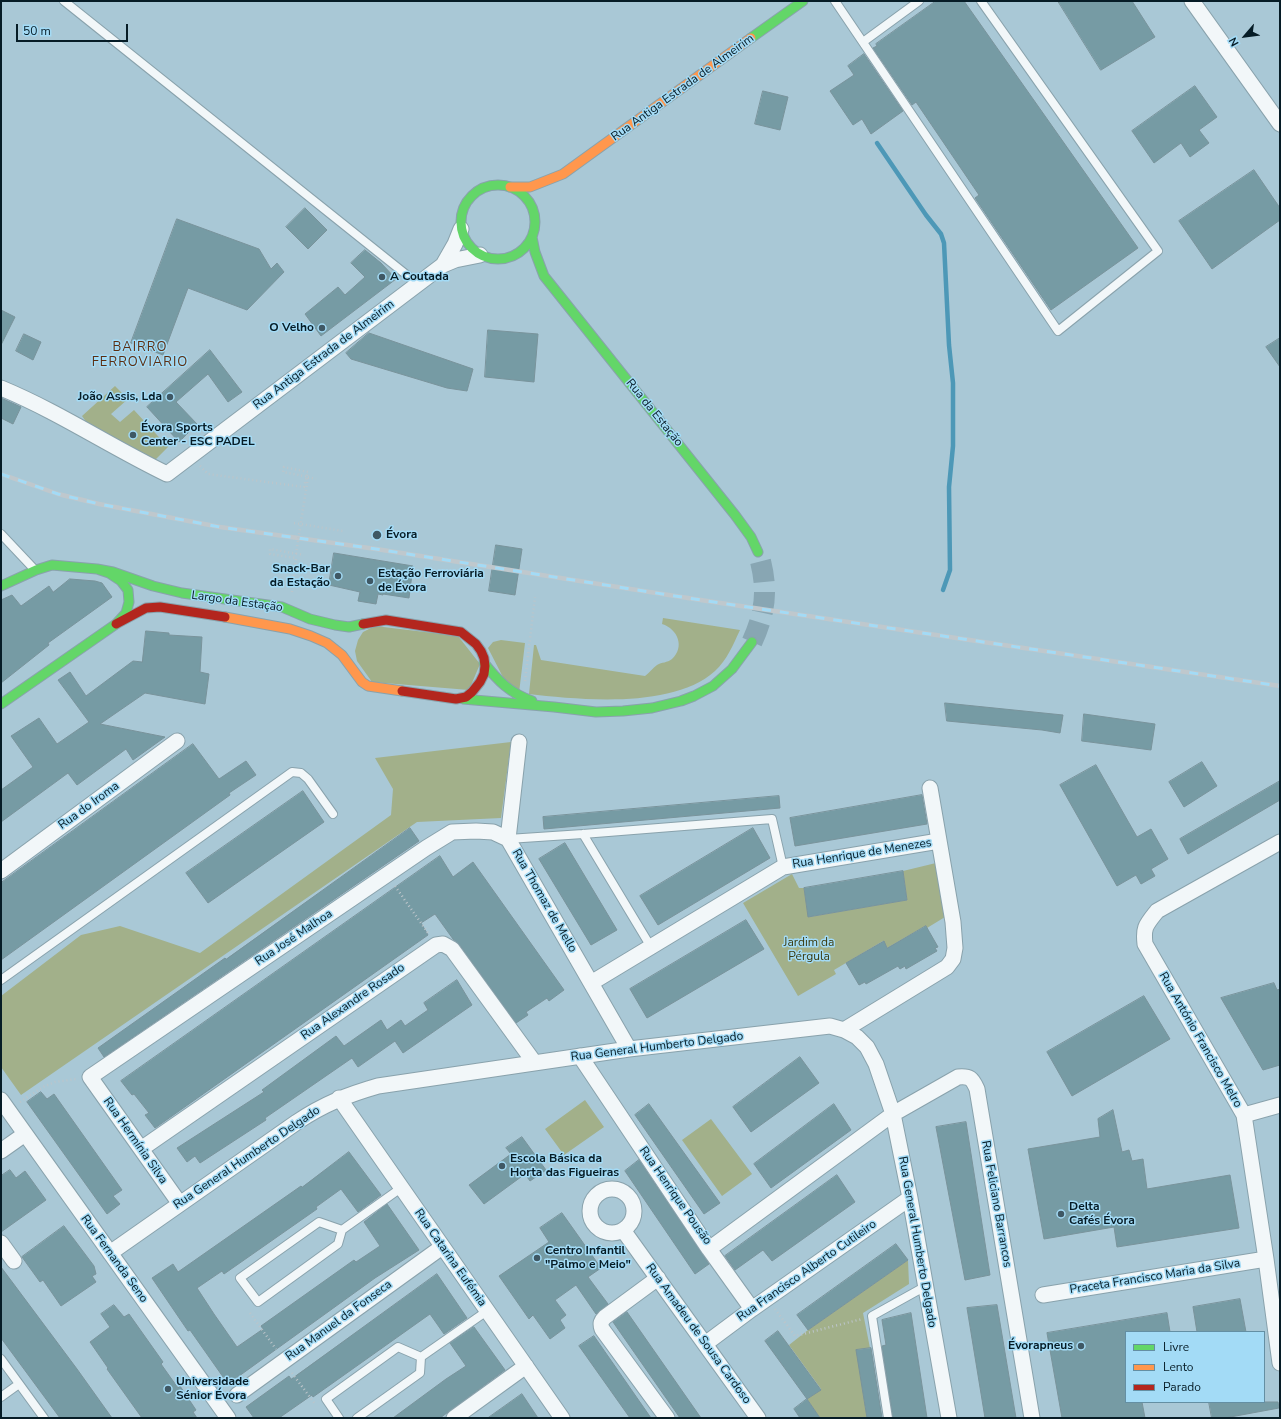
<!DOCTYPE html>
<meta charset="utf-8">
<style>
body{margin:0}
#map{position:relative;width:1281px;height:1419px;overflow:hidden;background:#a9c8d6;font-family:"Nunito Sans",sans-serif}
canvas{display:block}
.frame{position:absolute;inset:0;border:2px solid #061c26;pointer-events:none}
.legend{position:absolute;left:1125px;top:1331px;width:140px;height:72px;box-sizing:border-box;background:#a3dbf6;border:1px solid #648fa3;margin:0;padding:5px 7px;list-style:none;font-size:12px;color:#061c26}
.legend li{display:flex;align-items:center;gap:8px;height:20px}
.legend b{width:20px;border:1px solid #648fa3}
.north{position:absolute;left:1225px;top:16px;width:40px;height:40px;-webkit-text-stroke:3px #a3dbf6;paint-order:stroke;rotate:242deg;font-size:11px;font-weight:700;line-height:16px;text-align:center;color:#061c26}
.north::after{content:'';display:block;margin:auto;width:14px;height:18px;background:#061c26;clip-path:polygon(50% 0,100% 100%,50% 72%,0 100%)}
.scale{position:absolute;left:16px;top:24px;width:112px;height:18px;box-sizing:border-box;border:2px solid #061c26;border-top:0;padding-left:5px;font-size:12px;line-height:14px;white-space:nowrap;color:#061c26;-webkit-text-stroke:3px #a3dbf6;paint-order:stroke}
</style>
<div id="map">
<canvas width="1281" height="1419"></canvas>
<div class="frame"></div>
<ul class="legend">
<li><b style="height:5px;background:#63d668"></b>Livre</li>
<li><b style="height:5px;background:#ff974d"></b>Lento</li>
<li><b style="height:5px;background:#b3261e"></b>Parado</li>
</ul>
<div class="north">N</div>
<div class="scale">50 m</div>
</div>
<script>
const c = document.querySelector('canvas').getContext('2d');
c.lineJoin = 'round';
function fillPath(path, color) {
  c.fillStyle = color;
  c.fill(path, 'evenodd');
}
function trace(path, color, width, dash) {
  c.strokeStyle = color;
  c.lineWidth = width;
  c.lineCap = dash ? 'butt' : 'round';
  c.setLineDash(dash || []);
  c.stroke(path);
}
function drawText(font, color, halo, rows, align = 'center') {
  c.font = font + ' "Nunito Sans",sans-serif';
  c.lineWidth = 3;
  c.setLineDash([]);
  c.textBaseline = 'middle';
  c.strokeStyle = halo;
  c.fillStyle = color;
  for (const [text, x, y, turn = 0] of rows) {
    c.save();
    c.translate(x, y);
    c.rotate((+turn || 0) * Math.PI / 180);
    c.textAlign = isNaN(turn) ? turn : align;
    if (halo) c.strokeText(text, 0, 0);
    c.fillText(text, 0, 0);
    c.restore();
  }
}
const green = new Path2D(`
 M 115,386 L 128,399 L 111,414 L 120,422 L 134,410 L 168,447 L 154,461 L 87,423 L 82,416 Z
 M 663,618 L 740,630 C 733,645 727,660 715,671 C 673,709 581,700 529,694 L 534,645 L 536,645 L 541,660 L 645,676 C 649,673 653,668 657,665 C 662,662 667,663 672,659 C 685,647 678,629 662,624 Z
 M 375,626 L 458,636 L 480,664 L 469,690 L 372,682 L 357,661 L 355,651 L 358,640 L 363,632 Z
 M 501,640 L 525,643 L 519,693 L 507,685 L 488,648 L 493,642 Z
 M 511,742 L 501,818 L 417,822 L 21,1095 L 1,1067 L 1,996 L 81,935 L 120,926 L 200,953 L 391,815 L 393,789 L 375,758 Z
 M 936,863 L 945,917 L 927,928 L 925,926 L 887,948 L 883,941 L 834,970 L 836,974 L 798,996 L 743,903 L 792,874 L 799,888 L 804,888 L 809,917 L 907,900 L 903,871 Z
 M 585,1100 L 604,1127 L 564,1155 L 545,1129 Z
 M 711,1119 L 752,1174 L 722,1196 L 682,1140 Z
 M 908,1260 L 909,1284 L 863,1313 L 870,1348 L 857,1350 L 867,1418 L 820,1418 L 807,1399 L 821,1389 L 789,1345 L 808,1330 Z`);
const stream = new Path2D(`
 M 877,143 L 926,215 L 941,234 L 944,243 L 949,345 L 953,383 L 953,446 L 949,487 L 950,570 L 943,590`);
const building = new Path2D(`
 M 936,1 L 964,1 L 1138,248 L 1051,310 L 975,198 L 979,195 L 916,102 L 912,105 L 873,48 L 877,46 L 876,44 Z
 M 1058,1 L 1132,1 L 1155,37 L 1101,70 Z
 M 864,54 L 903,111 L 871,134 L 862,119 L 853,125 L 830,91 L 854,75 L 848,66 Z
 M 1195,86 L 1217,117 L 1199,130 L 1209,143 L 1190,157 L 1181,143 L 1154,163 L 1132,131 Z
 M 763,91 L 788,97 L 780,130 L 755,124 Z
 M 1254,170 L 1280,208 L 1280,220 L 1212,269 L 1179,221 Z
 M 305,208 L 327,230 L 308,249 L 286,227 Z
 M 177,219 L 259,249 L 271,269 L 277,263 L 284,272 L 247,310 L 188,288 L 163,355 L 131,343 Z
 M 365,250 L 381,263 L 396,279 L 321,336 L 305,314 L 338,287 L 345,295 L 365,277 L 351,263 Z
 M 1,310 L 15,317 L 1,345 Z
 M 488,330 L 538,334 L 534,382 L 485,377 Z
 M 369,333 L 473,369 L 467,391 L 447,388 L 351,359 L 346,353 Z
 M 24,334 L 41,342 L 33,360 L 16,351 Z
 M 1280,338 L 1280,367 L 1266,347 Z
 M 210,350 L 242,392 L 228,402 L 208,374 L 176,402 L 197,424 L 179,442 L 147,407 Z
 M 1,398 L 21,407 L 13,424 L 1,418 Z
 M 496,545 L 522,549 L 515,595 L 489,591 Z
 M 334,553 L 413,566 L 409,598 L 383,594 L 383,595 L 378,594 L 376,604 L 358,601 L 360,592 L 329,585 Z
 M 70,579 L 95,581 L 102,583 L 112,597 L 48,643 L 49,645 L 1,683 L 1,600 L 12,595 L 21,606 L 49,586 L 53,592 Z
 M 146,631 L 169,633 L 169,635 L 202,637 L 200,672 L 209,674 L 205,704 L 145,693 L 100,724 L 165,737 L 133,760 L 126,749 L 77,785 L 68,773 L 1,822 L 1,790 L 33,767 L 11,736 L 39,718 L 57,744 L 89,722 L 58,680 L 70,672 L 86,696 L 133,661 L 142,662 Z
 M 945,703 L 1063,715 L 1060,733 L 1042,730 L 947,721 Z
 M 1084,714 L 1155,724 L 1151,750 L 1082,741 Z
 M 193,744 L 219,779 L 246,761 L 256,775 L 229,793 L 230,795 L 1,960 L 1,883 Z
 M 1202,762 L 1217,786 L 1184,807 L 1169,782 Z
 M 1096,765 L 1137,837 L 1151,829 L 1168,859 L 1151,869 L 1155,876 L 1141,884 L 1136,875 L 1117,886 L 1060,785 Z
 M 1280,781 L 1280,800 L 1188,854 L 1180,839 Z
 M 303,791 L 324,822 L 208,903 L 186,873 Z
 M 922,795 L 927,824 L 795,846 L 790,818 Z
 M 779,796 L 780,808 L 544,829 L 543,817 Z
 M 410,828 L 419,841 L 104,1057 L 98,1048 L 225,958 L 226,959 Z
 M 753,828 L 770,858 L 658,925 L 640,896 Z
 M 565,843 L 617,930 L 591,945 L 539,859 Z
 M 440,856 L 453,877 L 473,862 L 564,990 L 549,1001 L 547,998 L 526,1012 L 528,1015 L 516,1023 L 459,944 L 453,939 L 435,914 L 421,923 L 428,935 L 155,1128 L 145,1115 L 149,1113 L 134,1094 L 132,1095 L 121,1081 Z
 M 903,871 L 907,900 L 808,917 L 804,888 Z
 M 746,920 L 764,949 L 647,1018 L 630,989 Z
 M 926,926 L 938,947 L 935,948 L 937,951 L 906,969 L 905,966 L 900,969 L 898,966 L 866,984 L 865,982 L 859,985 L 846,963 L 884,941 L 887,948 Z
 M 457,980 L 472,1005 L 403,1053 L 395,1041 L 358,1067 L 352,1058 L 265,1118 L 266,1120 L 200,1163 L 195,1156 L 187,1162 L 177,1148 L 264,1092 L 262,1090 L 336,1036 L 344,1046 L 381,1020 L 387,1030 L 401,1020 L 405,1026 L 428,1010 L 424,1003 Z
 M 1274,983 L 1277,990 L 1280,989 L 1280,1065 L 1263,1070 L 1221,998 Z
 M 1144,996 L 1170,1039 L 1072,1096 L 1047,1052 Z
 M 800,1057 L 819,1083 L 751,1132 L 733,1107 Z
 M 41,1092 L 47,1099 L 54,1094 L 122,1190 L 113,1196 L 120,1204 L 107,1214 L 27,1102 Z
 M 649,1104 L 720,1203 L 704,1214 L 635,1115 Z
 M 834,1104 L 851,1130 L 771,1188 L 754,1164 Z
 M 1113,1110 L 1122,1152 L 1129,1150 L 1132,1161 L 1143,1159 L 1147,1189 L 1230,1175 L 1239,1228 L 1117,1247 L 1114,1227 L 1044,1239 L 1028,1149 L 1100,1137 L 1098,1119 Z
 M 966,1122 L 990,1275 L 965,1280 L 936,1127 Z
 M 522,1137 L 546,1170 L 530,1181 L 525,1174 L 484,1204 L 469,1185 L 511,1154 L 506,1148 Z
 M 349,1152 L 381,1195 L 358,1212 L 341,1189 L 316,1207 L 317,1209 L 224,1274 L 222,1271 L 197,1288 L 214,1314 L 237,1347 L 263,1329 L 261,1326 L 354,1260 L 356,1262 L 380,1246 L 364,1222 L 387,1204 L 419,1250 L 375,1278 L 228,1384 L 190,1330 L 188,1331 L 152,1278 L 173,1264 L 178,1272 L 301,1186 L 302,1187 Z
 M 639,1160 L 709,1264 L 695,1274 L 625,1171 Z
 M 10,1170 L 16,1178 L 25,1171 L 46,1200 L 1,1232 L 1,1176 Z
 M 837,1175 L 855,1202 L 772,1261 L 763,1250 L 735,1270 L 725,1256 Z
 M 562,1213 L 601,1268 L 588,1277 L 608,1304 L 596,1314 L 576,1285 L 555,1300 L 566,1315 L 560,1320 L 565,1328 L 550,1339 L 533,1315 L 529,1319 L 499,1276 L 549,1242 L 540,1228 Z
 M 64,1226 L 94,1266 L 96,1274 L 92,1276 L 96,1282 L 61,1306 L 43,1280 L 40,1282 L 22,1257 Z
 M 896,1244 L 908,1260 L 808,1330 L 797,1315 Z
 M 1,1267 L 77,1369 L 112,1418 L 60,1418 L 1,1338 Z
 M 437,1274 L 467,1318 L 444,1334 L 430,1314 L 313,1397 L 312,1395 L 279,1418 L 254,1418 L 246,1407 L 289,1376 L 291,1379 Z
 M 1240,1299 L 1246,1332 L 1197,1332 L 1193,1307 Z
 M 114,1305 L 124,1317 L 129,1314 L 163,1362 L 161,1364 L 178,1388 L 180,1386 L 196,1410 L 193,1412 L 197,1418 L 142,1418 L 107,1369 L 108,1368 L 90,1342 L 110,1327 L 101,1314 Z
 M 997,1305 L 1016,1418 L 985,1418 L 967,1308 Z
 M 627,1312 L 701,1418 L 680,1418 L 613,1322 Z
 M 911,1313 L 927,1418 L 893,1418 L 882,1346 L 886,1345 L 882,1320 Z
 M 1167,1313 L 1170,1332 L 1126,1332 L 1126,1402 L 1142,1402 L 1145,1418 L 1062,1418 L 1047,1333 Z
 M 474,1327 L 505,1370 L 440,1418 L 393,1418 L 446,1379 L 466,1366 L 450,1343 Z
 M 778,1331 L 821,1390 L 807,1399 L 765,1341 Z
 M 594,1336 L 651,1418 L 630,1418 L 579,1346 Z
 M 871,1348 L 882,1418 L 867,1418 L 856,1350 Z
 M 522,1394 L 538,1418 L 488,1418 Z
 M 807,1399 L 820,1418 L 800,1418 L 794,1409 Z
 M 1209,1402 L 1278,1402 L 1279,1408 L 1225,1418 L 1212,1418 Z`);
const secondaryTunnel = new Path2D(`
 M 752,642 C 767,609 768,586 758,552`);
const path = new Path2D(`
 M 200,466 L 208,474 L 304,487 L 308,472 L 284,467 L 283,472 L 299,475
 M 308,477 L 316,479
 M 294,523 L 343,531
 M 292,592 L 296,558 L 270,554 L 270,549 L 304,555
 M 525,681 L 535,597
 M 395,886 L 428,933
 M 20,1102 L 43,1087 L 55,1082 L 76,1079
 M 775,1309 L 795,1336 L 862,1319
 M 250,1313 L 276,1349
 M 292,1373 L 315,1404`);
const lane = new Path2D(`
 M 64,1 L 418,284
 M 835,1 L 1058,331 L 1158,251 L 981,1
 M 863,42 L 919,1
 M 1,534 L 35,570
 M 583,834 L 651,947
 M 508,839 L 583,834 L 772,819 L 783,867
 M 1,980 L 292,772 L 301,773 L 308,779 L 333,814
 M 342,1230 L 338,1244 L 258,1302 L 240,1278 L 319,1222 L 342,1230 L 401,1188
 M 421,1357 L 487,1311
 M 1,1359 L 44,1418
 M 1,1397 L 19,1384
 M 339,1418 L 326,1399 L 398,1347 L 421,1357
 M 357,1418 L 420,1373 L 421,1357
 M 888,1418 L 872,1316 L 926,1286`);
const street = new Path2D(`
 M 1192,1 L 1280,124
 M 443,265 L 455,244 L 461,229
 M 1,388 C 59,412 111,447 167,474 L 443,265 L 455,260 L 480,255
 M 519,742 L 508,839 L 629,1049
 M 1280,842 L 1157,911 C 1146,925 1143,927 1145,944 L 1244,1115 L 1266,1259 L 1280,1363
 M 1,871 L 177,741
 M 591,983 L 783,867 L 939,841
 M 844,1030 L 947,967 L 953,959 L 955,948 L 953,922 L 930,788
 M 580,1056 L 709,1249 L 893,1114 L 958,1077 C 970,1076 972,1078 977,1089 L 1032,1418
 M 339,1098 L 562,1418
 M 1,1100 L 228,1418
 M 1244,1115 L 1280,1105
 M 141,1149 L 436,945 L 443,944 L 452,949 L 534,1062
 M 1,1151 L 25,1134
 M590 1211a22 22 0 1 1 44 0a22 22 0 1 1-44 0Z
 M 180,1204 L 90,1077 L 426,848 L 452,832 L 476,831 L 493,832 L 508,839
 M 623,1230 L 758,1418
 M 1,1243 L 14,1261
 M 709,1249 L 752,1309
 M 110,1253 L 297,1122 C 324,1104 347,1095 378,1086 L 629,1049 L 830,1026 L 844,1030 L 857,1037 L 867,1047 L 876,1064 L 893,1114 L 910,1198 L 949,1418
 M 658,1278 L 605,1317 C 601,1321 600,1323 602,1329 L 667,1418
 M 1043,1295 L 1266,1259
 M 705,1344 L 752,1309 L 910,1198
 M 237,1395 L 442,1247
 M 454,1418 L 526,1366`);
const fast = new Path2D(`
 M 751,38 L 803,1
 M461 222a37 37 0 1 1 74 0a37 37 0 1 1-74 0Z
 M 532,237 L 535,252 L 544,276 L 735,515 L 751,537 L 758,552
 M 97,569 L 113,572 L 153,586 L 182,593 L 282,607 L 310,619 L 335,625 L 349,627 L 363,624
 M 1,586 L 36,570 L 52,565 L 97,569 L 109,573 L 121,581 L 128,590 L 129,602 L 126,613 L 116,624 L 1,704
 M 484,663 C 498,681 510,693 532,701
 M 463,699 L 554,707 L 596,712 L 623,711 L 652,708 L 681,701 L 694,696 L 713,686 L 732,669 L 752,642`);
const slow = new Path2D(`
 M 510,187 L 530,187 L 563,174 L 751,38
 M 225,617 L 290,629 L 311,636 L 327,643 L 342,655 L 362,682 L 368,686 L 402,691`);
const jam = new Path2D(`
 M 116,624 L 146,608 L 160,607 L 225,617
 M 363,624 L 386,620 L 461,632 L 476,644 L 481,651 L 484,658 L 485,666 L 484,674 L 480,682 L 472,692 L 466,697 L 456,699 L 402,691`);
const rail = new Path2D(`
 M 1,474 L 58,494 L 99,504 L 220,527 L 376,549 L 707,601 L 1280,686`);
const pathBridge = new Path2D(`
 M 296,554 L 308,477 L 299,475`);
const markers = [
 [382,277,4,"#3f5864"],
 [322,328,4,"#3f5864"],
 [170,397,4,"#3f5864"],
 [133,435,4,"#3f5864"],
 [377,535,5,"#3f5864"],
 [338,576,4,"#3f5864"],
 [370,581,4,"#3f5864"],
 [502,1166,4,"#3f5864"],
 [1061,1214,4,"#3f5864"],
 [537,1258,4,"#3f5864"],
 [1081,1346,4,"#3f5864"],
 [168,1389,4,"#3f5864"]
];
const streetNames = [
 ["Rua Antiga Estrada de Almeirim",683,88,-36],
 ["Rua Antiga Estrada de Almeirim",324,355,-37],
 ["Rua da Estação",654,413,51],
 ["Largo da Estação",237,602,8],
 ["Rua do Iroma",89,806,-36],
 ["Rua Henrique de Menezes",862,854,-9],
 ["Rua Thomaz de Mello",544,901,60],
 ["Rua José Malhoa",294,938,-34],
 ["Rua Alexandre Rosado",353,1002,-35],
 ["Rua António Francisco Melro",1200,1040,60],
 ["Rua General Humberto Delgado",657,1047,-7],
 ["Rua Hermínia Silva",135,1141,55],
 ["Rua General Humberto Delgado",247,1158,-34],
 ["Rua Henrique Pousão",675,1196,55],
 ["Rua Feliciano Barrancos",996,1204,80],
 ["Rua General Humberto Delgado",917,1242,80],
 ["Rua Catarina Eufémia",450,1258,55],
 ["Rua Fernanda Seno",114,1259,54],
 ["Rua Francisco Alberto Cutileiro",807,1271,-35],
 ["Praceta Francisco Maria da Silva",1155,1277,-9],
 ["Rua Manuel da Fonseca",339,1321,-36],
 ["Rua Amadeu de Sousa Cardoso",698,1334,54]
];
const poiNames = [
 ["A Coutada",390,277],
 ["O Velho",314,328,"right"],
 ["João Assis, Lda",162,397,"right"],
 ["Évora Sports",141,428],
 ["Center - ESC PADEL",141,442],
 ["Évora",386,535],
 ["Snack-Bar",330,569,"right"],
 ["da Estação",330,583,"right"],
 ["Estação Ferroviária",378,574],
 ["de Évora",378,588],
 ["Escola Básica da",510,1159],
 ["Horta das Figueiras",510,1173],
 ["Delta",1069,1207],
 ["Cafés Évora",1069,1221],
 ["Centro Infantil",545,1251],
 ["\"Palmo e Meio\"",545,1265],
 ["Évorapneus",1073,1346,"right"],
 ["Universidade",176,1382],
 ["Sénior Évora",176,1396]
];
const parkNames = [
 ["Jardim da",809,943],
 ["Pérgula",809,957]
];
const neighbourhoodNames = [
 ["BAIRRO",140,348],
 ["FERROVIARIO",140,363]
];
fillPath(green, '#a2b08a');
trace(stream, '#4d98b7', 4.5);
fillPath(building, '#769ba4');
trace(building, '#79939b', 1);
trace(secondaryTunnel, '#88a6b3', 21, [21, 10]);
trace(lane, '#89a2ac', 10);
trace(street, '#89a2ac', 17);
trace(fast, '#89a2ac', 11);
trace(slow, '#89a2ac', 11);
trace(jam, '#89a2ac', 11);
trace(path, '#bcc5ca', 2.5, [1, 3]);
trace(lane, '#f2f7f9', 8);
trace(street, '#f2f7f9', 15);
trace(fast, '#63d668', 9);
trace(slow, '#ff974d', 9);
trace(jam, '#b3261e', 9);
trace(rail, '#bfc8cd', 4.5);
trace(rail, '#a3dbf6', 3, [9]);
trace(pathBridge, '#bcc5ca', 2.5, [1, 3]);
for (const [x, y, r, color] of markers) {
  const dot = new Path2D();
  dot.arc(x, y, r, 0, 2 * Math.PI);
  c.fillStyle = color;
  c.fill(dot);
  trace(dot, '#a3dbf6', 1.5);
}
drawText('12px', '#061c26', '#a3dbf6', streetNames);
drawText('bold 12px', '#061c26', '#a3dbf6', poiNames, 'left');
drawText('12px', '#3b3b0f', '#a3dbf6', parkNames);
c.letterSpacing = '1px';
drawText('13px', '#5d2e11', '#a3dbf6', neighbourhoodNames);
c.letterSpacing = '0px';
</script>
